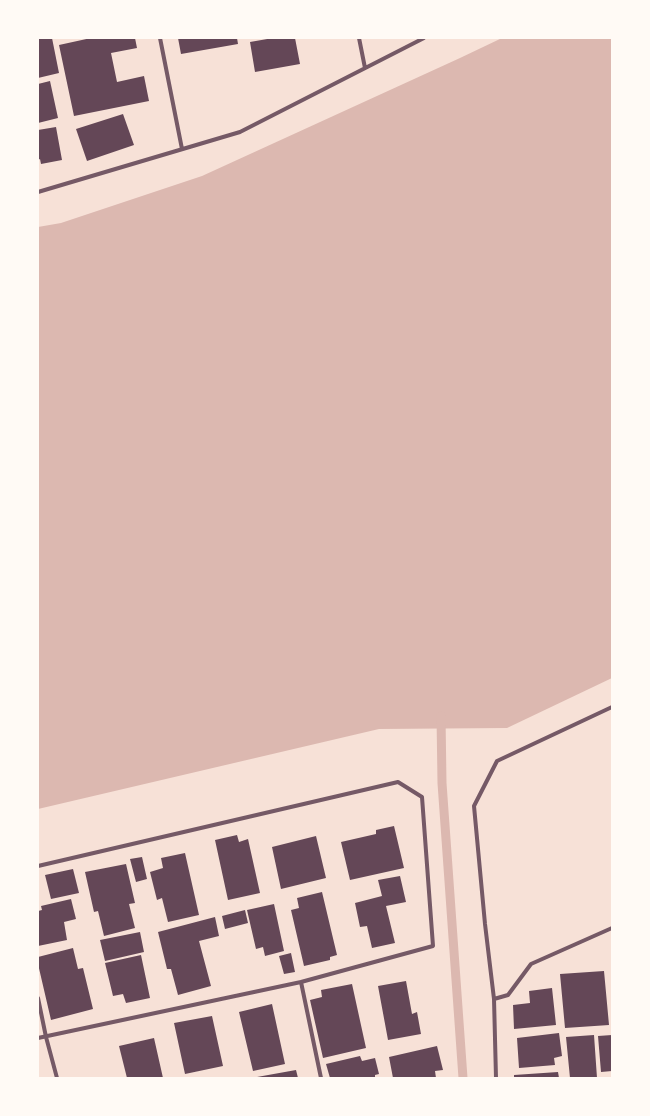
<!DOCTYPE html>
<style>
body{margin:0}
#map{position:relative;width:650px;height:1116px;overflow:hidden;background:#f7e1d7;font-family:"Source Sans 3",sans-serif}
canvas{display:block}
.frame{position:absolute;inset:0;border:39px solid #fffaf5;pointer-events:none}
</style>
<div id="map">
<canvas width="650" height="1116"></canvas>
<div class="frame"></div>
</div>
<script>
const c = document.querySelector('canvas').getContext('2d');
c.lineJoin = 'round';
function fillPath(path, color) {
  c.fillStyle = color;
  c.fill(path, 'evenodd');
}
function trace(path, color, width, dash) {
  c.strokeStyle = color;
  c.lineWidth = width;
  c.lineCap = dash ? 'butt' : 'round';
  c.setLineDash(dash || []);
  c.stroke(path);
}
const water = new Path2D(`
 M 502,38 L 612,38 L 612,678 L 507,728 L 379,729 L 38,809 L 38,227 L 61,223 L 202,176 L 460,58 Z`);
const stream = new Path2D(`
 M 441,716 L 442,783 L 463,1078`);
const building = new Path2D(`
 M 38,38 L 52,38 L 59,73 L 38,78 Z
 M 91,38 L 135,38 L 137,48 L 111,53 L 117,82 L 144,76 L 149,101 L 74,116 L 59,45 Z
 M 178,38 L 237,38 L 238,44 L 181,54 Z
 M 273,38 L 295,38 L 300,64 L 255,72 L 250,42 Z
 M 50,81 L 58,118 L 38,123 L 38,84 Z
 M 123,114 L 134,145 L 87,161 L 76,129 Z
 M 56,127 L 62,160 L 41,164 L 40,159 L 38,160 L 38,130 Z
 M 394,826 L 404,868 L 350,880 L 341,842 L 376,834 L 376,830 Z
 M 237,835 L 239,842 L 248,839 L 260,893 L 228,900 L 215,840 Z
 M 316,836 L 326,878 L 281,889 L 272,847 Z
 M 185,853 L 199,915 L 168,922 L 162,898 L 157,900 L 150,872 L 163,868 L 161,858 Z
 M 142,857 L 147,879 L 136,882 L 130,859 Z
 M 126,864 L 135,903 L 129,904 L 135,928 L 104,936 L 98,911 L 94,912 L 85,872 Z
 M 73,869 L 79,893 L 51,899 L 45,875 Z
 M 400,876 L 406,902 L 386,906 L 395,943 L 372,948 L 367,926 L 360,927 L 355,903 L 382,896 L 378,880 Z
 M 322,892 L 337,955 L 330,957 L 330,960 L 304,966 L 291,910 L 299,908 L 297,898 Z
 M 71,899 L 76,919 L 64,922 L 67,940 L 38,946 L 38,911 L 42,910 L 41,906 Z
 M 274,904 L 284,951 L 265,956 L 263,947 L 256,949 L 247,910 Z
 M 245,910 L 248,923 L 225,929 L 222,916 Z
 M 215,917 L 219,936 L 199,941 L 211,986 L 178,995 L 171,969 L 167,969 L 158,932 Z
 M 140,932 L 144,952 L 105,961 L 100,940 Z
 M 73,948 L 78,969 L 83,968 L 93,1009 L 51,1020 L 38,964 L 38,957 Z
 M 291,953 L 295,972 L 284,974 L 279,956 Z
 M 141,955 L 150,998 L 126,1003 L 123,994 L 113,996 L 105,963 Z
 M 604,971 L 609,1025 L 565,1028 L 560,974 Z
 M 406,981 L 412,1014 L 417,1012 L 421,1034 L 388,1040 L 378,986 Z
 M 352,984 L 366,1048 L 323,1058 L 310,1000 L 322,997 L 321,990 Z
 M 552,988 L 556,1025 L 514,1029 L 513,1005 L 530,1003 L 529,991 Z
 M 272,1004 L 285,1064 L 253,1071 L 239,1012 Z
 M 212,1016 L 223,1066 L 185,1074 L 174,1023 Z
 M 559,1033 L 562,1056 L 554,1058 L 555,1065 L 519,1068 L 517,1038 Z
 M 594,1035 L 597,1078 L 570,1078 L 566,1037 Z
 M 612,1035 L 612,1071 L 601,1072 L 598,1036 Z
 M 154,1038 L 163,1078 L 127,1078 L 119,1046 Z
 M 437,1046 L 443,1070 L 435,1071 L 436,1078 L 393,1078 L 389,1057 Z
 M 360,1056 L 362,1061 L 375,1058 L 379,1074 L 375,1075 L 375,1078 L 330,1078 L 326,1064 Z
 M 296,1070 L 298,1078 L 258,1078 L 257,1077 Z
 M 558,1072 L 559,1078 L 514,1078 L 514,1075 Z`);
const minor = new Path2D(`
 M 160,38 L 182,149
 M 359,38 L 365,68
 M 38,192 L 240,132 L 424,38
 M 38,866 L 398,782 L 422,797 L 433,946 L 301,982 L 321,1078
 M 38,998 L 46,1037 L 57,1078
 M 494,999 L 508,995 L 531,964 L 612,928
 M 38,1038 L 301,982
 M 496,1078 L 494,999 L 485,924 L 474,806 L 497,761 L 612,707`);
fillPath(water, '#dcb8b0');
trace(stream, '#dcb8b0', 9);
fillPath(building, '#644757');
trace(minor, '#755966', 4);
</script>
